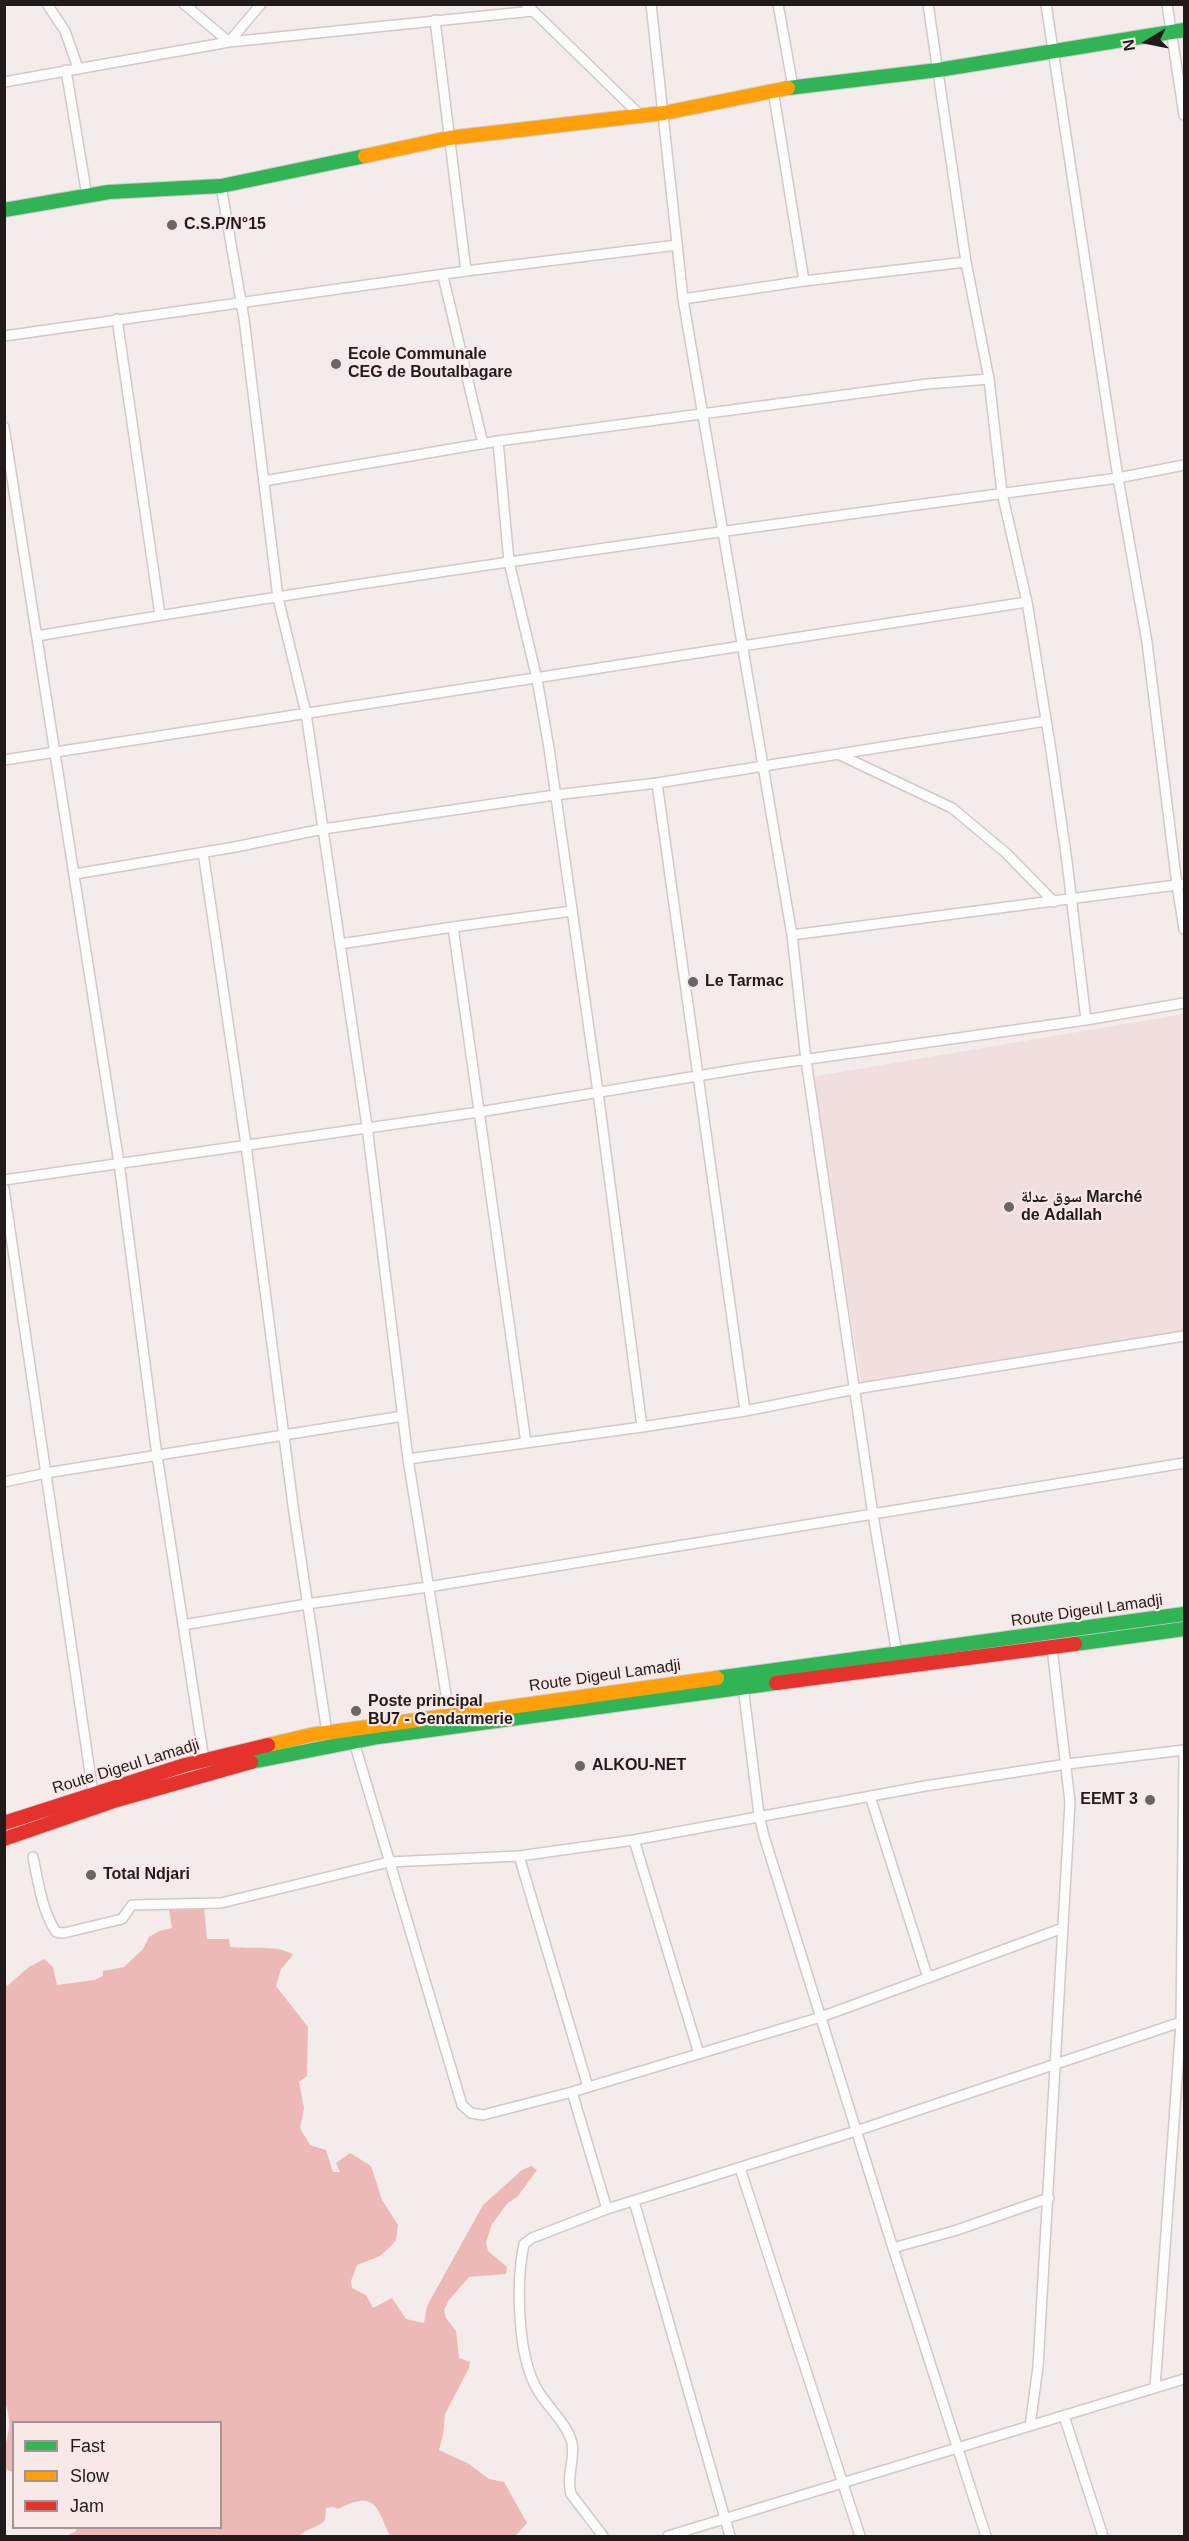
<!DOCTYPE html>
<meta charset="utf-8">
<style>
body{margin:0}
#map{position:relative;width:1189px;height:2541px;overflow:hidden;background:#f4eceb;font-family:Helvetica,sans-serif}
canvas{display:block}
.frame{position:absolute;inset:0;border:6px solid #211c1b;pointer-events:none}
.legend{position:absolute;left:12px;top:2421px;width:210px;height:108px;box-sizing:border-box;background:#f8e8e7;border:2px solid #a29695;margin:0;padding:8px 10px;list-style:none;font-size:18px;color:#211c1b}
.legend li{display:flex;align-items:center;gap:12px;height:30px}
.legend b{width:30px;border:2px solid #a29695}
.north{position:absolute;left:1117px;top:12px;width:60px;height:60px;-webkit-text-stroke:4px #f8e8e7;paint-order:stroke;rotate:260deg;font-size:16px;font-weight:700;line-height:24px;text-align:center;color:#211c1b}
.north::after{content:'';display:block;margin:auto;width:21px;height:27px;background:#211c1b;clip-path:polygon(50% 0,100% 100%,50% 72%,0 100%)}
</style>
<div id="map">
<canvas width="1189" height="2541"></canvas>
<div class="frame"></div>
<ul class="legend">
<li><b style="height:8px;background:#30b455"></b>Fast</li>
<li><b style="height:8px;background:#ff9f0a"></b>Slow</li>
<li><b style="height:8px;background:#e5322d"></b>Jam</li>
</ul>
<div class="north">N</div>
</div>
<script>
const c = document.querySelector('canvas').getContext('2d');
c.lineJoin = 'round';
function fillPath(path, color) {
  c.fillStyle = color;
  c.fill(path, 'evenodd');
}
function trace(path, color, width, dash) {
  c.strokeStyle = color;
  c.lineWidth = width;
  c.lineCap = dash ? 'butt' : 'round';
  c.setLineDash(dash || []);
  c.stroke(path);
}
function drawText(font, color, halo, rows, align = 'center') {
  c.font = font + ' Helvetica,"Noto Naskh Arabic",sans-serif';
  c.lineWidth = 4.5;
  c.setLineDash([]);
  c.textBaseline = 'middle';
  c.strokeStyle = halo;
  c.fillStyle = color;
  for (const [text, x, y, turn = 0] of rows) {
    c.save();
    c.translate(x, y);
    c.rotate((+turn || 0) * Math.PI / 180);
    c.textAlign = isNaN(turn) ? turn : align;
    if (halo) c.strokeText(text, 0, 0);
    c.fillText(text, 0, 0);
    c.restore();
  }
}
const built = new Path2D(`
 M 1184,1014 L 1184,1338 L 862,1387 L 811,1077 Z`);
const water = new Path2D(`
 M 176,1906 L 186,1910 L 204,1908 L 207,1939 L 229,1939 L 230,1947 C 248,1949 281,1945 293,1955 L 281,1969 L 276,1986 L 308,2027 L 307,2076 L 299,2082 L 304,2108 L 300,2128 L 310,2145 L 326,2150 L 333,2172 L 340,2172 L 336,2163 L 350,2153 L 371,2166 L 382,2200 L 398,2225 L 396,2240 L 391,2246 L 380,2256 L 357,2265 L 351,2281 L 352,2288 L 366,2295 L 373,2308 L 392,2298 L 406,2319 L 424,2323 L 427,2306 L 483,2205 L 522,2170 L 531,2166 L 537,2170 L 518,2196 L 507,2204 L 492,2224 L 486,2242 L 488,2251 L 507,2267 L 506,2274 L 469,2277 L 449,2300 L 444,2310 L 446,2318 L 456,2331 L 459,2358 L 470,2362 L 469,2368 L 445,2414 L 443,2435 L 439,2450 L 469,2464 L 489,2479 L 504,2482 L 527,2523 L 515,2536 L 390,2536 C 376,2506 376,2490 338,2509 L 333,2507 L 326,2508 L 325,2520 C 318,2528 307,2528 299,2536 L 66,2536 L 76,2531 L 77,2528 L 220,2528 L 220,2422 L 14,2422 L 13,2472 L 7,2470 C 0,2456 8,2441 9,2427 C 10,2419 7,2407 4,2398 L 4,1985 L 7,1986 L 29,1967 L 44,1959 L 53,1967 L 57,1985 L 94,1980 L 103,1976 L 103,1971 L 124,1967 L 143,1949 L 149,1937 L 159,1931 L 172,1928 L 169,1910 Z`);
const street = new Path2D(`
 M 47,4 L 65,31 L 78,68
 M 184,4 L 229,42 L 261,4
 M 526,4 L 641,116
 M 651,4 L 683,299 L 792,935 L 806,1060 L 873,1515 L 897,1654
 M 778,4 L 793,87
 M 928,4 L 966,262 L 989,379 L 1002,493 L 1027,602 L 1050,744 L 1066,854 L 1086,1020
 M 1046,4 L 1118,478 L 1147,642 L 1177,885 L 1184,929
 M 1167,4 L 1184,115
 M 435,20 L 466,271
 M 66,70 L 87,196
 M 4,82 L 229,42 L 533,11
 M 773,90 L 804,281
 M 221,186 L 244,319 L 278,598 L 306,713 L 323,829 L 367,1126 L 408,1459 L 450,1719
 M 443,276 L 483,444
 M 683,299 L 804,281 L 966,262
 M 117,319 L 160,615
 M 4,336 L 466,271 L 677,245
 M 4,427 L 119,1163 L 157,1456 L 204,1760
 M 264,481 L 498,441 L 927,384 L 989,379
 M 37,636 C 396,575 757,526 1118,478 L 1184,465
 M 838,754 L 952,808 L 1006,853 L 1054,902
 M 4,760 L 1027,602
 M 657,783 L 745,1411
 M 203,852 L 246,1145 L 294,1513 L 327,1733
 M 75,874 L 235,847 L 323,829 L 555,795 L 657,783 L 1046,721
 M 453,927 L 572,911
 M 792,935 L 1184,884
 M 340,944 L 453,927 L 526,1443
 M 4,1180 L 479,1112 L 752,1067 L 1086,1020 L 1184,1003
 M 4,1189 L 93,1793
 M 642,1427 L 745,1411 L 855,1389 L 1184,1336
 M 408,1459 L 642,1427 L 598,1092 L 549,748 L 537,679 L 509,562 L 498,441
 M 4,1482 L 46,1473 L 403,1416
 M 183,1625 L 307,1604 L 428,1587 L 1184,1463
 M 743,1686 L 759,1815 L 764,1836 L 893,2248 L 986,2536
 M 354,1742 L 462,2105 L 471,2113 L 483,2115 L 572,2092 L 821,2017 L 1063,1928
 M 870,1796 L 928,1978
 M 634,1840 L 699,2054
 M 519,1856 L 588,2087
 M 33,1857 C 38,1881 42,1911 56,1932 L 64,1933 L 122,1919 L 132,1905 L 221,1903 L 389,1862 L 519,1856 L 634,1840 L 925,1786 L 1067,1764 L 1184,1750
 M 572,2092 L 607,2209
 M 740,2168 L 860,2536
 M 634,2201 L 730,2536
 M 893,2248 L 957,2230 L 1049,2198
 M 1155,2388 L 1181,2023 L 1184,1750
 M 1064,2416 L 1103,2536
 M 1030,2426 L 1038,2367 L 1070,1802 L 1052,1648
 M 603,2536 L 571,2494 C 566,2477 575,2460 572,2443 C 567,2423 547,2407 537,2389 C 517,2355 516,2281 524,2244 L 532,2238 L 607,2209 L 856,2131 L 1184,2021
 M 668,2536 L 1184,2379`);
const fast = new Path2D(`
 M 788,88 L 938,70 L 1184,30
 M 4,210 L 109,192 L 221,186 L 365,156
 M 1075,1644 L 1184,1629
 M 717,1678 L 1184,1614
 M 251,1762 L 378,1737 L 776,1683`);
const slow = new Path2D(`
 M 365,156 L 449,138 L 664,113 L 788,88
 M 268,1745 L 311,1735 L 717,1678`);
const jam = new Path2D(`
 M 776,1683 L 1075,1644
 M 4,1823 L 185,1765 L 268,1745
 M 4,1839 L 117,1800 L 251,1762`);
const markers = [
 [172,225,6,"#6b6564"],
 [336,364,6,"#6b6564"],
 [693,982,6,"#6b6564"],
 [1009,1207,6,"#6b6564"],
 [356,1711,6,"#6b6564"],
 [580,1766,6,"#6b6564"],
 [1150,1800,6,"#6b6564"],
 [91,1875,6,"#6b6564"]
];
const poiNames = [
 ["C.S.P/N°15",184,225],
 ["Ecole Communale",348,355],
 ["CEG de Boutalbagare",348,373],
 ["Le Tarmac",705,982],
 ["سوق عدلة Marché",1021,1198],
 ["de Adallah",1021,1216],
 ["Poste principal",368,1702],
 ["BU7 - Gendarmerie",368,1720],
 ["ALKOU-NET",592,1766],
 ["EEMT 3",1138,1800,"right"],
 ["Total Ndjari",103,1875]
];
const streetNames = [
 ["Route Digeul Lamadji",1087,1611,-8],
 ["Route Digeul Lamadji",605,1676,-8],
 ["Route Digeul Lamadji",126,1767,-17]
];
fillPath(built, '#f0dfde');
fillPath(water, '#ecb9b6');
trace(street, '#d0c9c8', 12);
trace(fast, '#d0c9c8', 16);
trace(slow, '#d0c9c8', 16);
trace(jam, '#d0c9c8', 16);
trace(street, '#fdfcfc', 9);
trace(fast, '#30b455', 14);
trace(slow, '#ff9f0a', 14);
trace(jam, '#e5322d', 14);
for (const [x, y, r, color] of markers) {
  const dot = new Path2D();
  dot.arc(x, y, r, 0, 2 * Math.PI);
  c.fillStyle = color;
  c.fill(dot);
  trace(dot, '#f8e8e7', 2);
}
drawText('bold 16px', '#211c1b', '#f8e8e7', poiNames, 'left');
drawText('16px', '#211c1b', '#f8e8e7', streetNames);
</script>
